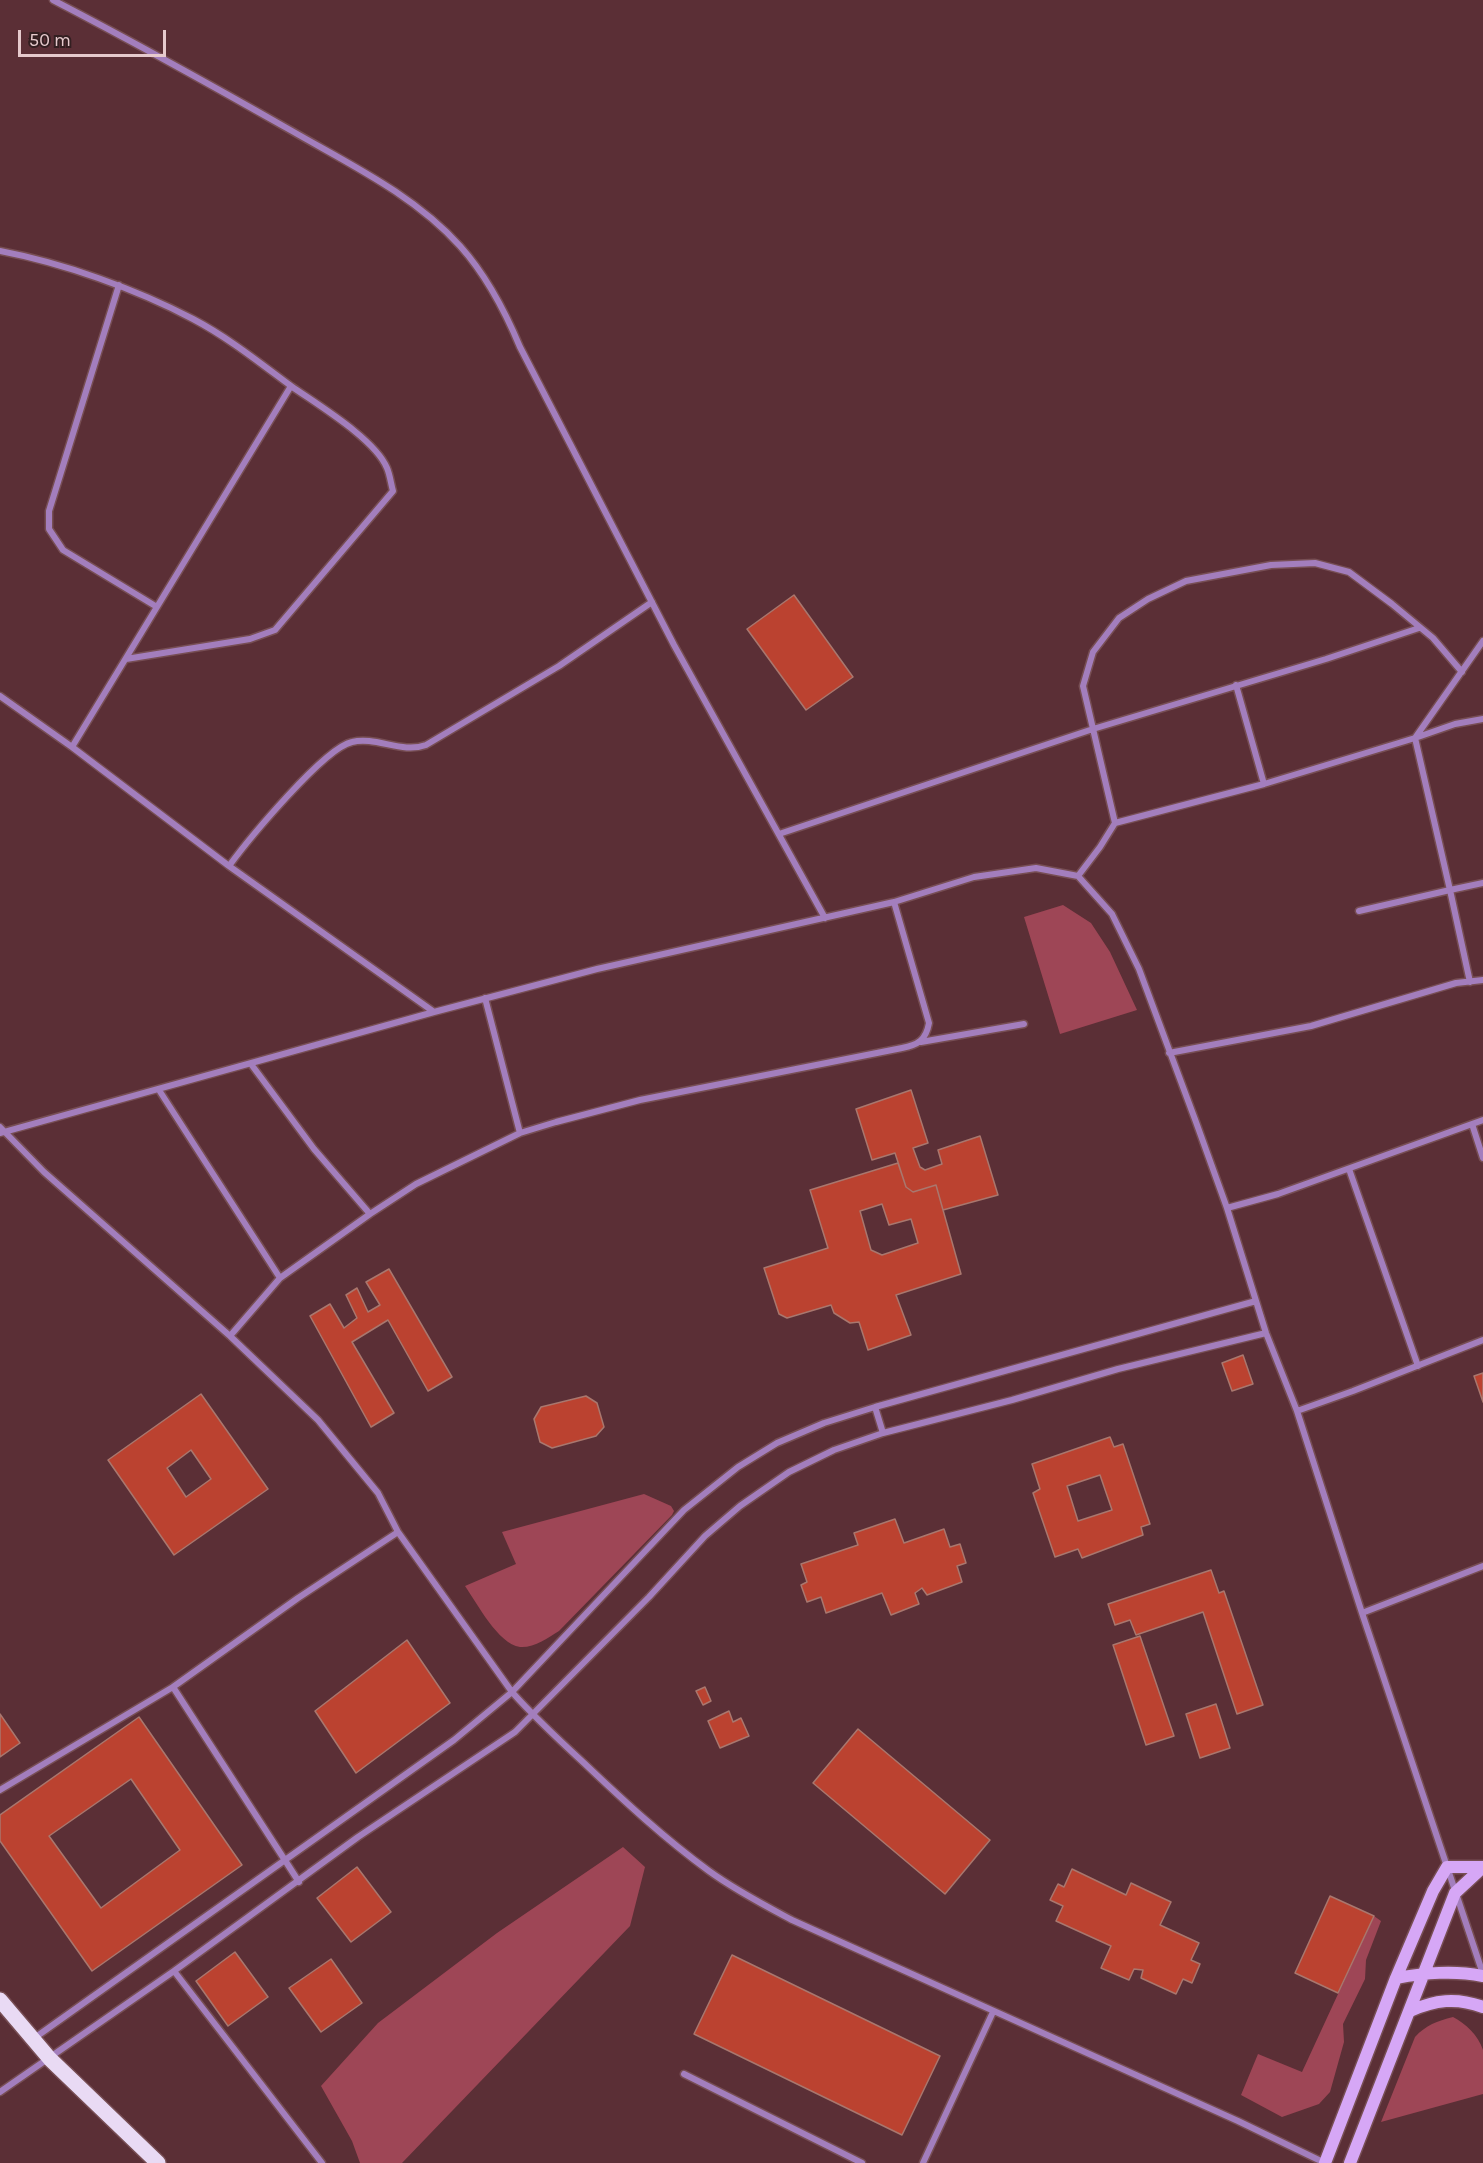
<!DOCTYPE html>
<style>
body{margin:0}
#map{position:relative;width:1483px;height:2163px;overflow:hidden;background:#5b2f36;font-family:Karla,sans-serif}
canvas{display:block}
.scale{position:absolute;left:18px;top:30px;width:148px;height:27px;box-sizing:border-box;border:3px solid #e6cacd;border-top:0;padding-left:8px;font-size:18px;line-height:21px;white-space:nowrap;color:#e6cacd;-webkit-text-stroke:4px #331f21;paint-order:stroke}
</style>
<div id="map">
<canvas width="1483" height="2163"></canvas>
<div class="scale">50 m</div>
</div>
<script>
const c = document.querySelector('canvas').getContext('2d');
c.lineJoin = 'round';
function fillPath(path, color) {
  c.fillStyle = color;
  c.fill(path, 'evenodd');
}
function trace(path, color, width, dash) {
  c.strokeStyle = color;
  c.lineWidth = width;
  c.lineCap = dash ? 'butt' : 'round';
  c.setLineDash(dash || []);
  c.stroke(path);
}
const green = new Path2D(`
 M 1063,905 L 1091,923 L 1110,952 L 1137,1010 L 1060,1034 L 1024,917 Z
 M 644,1494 L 671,1506 L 674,1511 L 672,1515 L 559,1631 C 548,1638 534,1648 520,1647 C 498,1644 477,1603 465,1586 L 516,1564 L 502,1532 Z
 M 623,1847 L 645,1867 L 630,1926 L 402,2163 L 360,2163 L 352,2141 L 321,2086 L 378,2023 L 497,1933 Z
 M 1374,1916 L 1381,1921 L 1366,1960 L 1365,1979 L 1343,2024 L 1344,2042 L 1330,2092 L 1319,2104 L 1282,2117 L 1241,2095 L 1258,2054 L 1302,2072 Z
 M 1453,2017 C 1466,2024 1478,2035 1483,2050 L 1483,2094 L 1381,2122 L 1415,2037 C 1426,2025 1437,2021 1453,2017 Z`);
const building = new Path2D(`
 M 794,595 L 853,677 L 806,710 L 747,629 Z
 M 911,1090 L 928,1143 L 913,1148 L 920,1167 L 925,1170 L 942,1164 L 938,1150 L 980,1136 L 998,1195 L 943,1210 L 936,1185 L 913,1192 L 906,1187 L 895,1153 L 872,1160 L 856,1109 Z
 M 898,1163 L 906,1187 L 913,1192 L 936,1185 L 961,1274 L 896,1295 L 911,1335 L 868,1350 L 859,1322 L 850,1323 L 834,1313 L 831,1305 L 787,1318 L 779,1314 L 764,1268 L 828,1248 L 810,1190 ZM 882,1204 L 889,1225 L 911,1219 L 918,1243 L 882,1255 L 871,1250 L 860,1211 Z
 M 389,1269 L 452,1377 L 428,1391 L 388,1320 L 352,1342 L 394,1413 L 371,1427 L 310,1316 L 330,1304 L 344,1328 L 357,1318 L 346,1295 L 357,1288 L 368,1312 L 380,1305 L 366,1282 Z
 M 1243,1355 L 1253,1384 L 1232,1391 L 1222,1363 Z
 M 1483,1373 L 1483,1402 L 1474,1376 Z
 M 201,1394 L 268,1489 L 174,1555 L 108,1460 ZM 191,1450 L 211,1479 L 186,1497 L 167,1468 Z
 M 586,1396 L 597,1403 L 604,1427 L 596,1436 L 552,1448 L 540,1442 L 534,1419 L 541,1407 Z
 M 1110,1437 L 1114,1447 L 1123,1444 L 1150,1524 L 1141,1527 L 1143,1535 L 1082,1558 L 1078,1549 L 1055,1557 L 1033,1493 L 1040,1489 L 1032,1464 ZM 1100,1475 L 1112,1510 L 1078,1521 L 1067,1486 Z
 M 895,1519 L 904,1543 L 944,1529 L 950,1547 L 960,1544 L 966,1563 L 957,1566 L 962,1582 L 927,1595 L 922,1588 L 915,1593 L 919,1604 L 891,1615 L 882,1593 L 826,1613 L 821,1597 L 807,1602 L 801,1585 L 807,1582 L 801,1564 L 858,1545 L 854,1533 Z
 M 1211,1570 L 1219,1593 L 1224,1591 L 1263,1705 L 1237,1714 L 1203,1612 L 1136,1635 L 1130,1620 L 1115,1625 L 1108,1604 Z
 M 1140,1636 L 1174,1736 L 1146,1745 L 1113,1645 Z
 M 407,1640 L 450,1703 L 356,1773 L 315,1711 Z
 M 705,1687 L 711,1701 L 703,1705 L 696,1691 Z
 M 1216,1704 L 1230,1748 L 1200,1758 L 1186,1714 Z
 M 729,1711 L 733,1722 L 741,1718 L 749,1736 L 720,1748 L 708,1721 Z
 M 0,1714 L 20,1743 L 0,1757 Z
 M 139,1717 L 242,1865 L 92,1971 L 0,1841 L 0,1815 ZM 131,1779 L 180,1850 L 101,1908 L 49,1836 Z
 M 858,1729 L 990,1840 L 945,1894 L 813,1783 Z
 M 357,1867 L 391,1912 L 351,1942 L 317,1898 Z
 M 1072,1869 L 1126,1895 L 1131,1883 L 1171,1902 L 1160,1925 L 1199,1943 L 1191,1960 L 1200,1964 L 1192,1983 L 1183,1979 L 1176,1994 L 1141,1978 L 1143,1970 L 1134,1969 L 1129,1980 L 1101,1968 L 1111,1946 L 1056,1921 L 1063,1906 L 1050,1900 L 1058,1884 L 1064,1887 Z
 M 1330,1896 L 1374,1916 L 1338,1993 L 1295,1973 Z
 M 235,1952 L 268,1997 L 228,2026 L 196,1981 Z
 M 732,1955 L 940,2056 L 902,2135 L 694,2034 Z
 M 331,1959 L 362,2003 L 321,2032 L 289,1988 Z`);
const street = new Path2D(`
 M 53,0 C 134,42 213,86 292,131 C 351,165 414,195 460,246 C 487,276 505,311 520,347 L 674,645 L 825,918
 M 0,251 C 63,263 136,289 193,319 C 229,338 260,363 291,386 L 72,747
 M 119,285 L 49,511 L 49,529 L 63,550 L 157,607
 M 126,659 L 250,639 L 275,630 L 393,491 C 391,484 390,475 387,468 C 375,439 318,405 291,386
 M 1236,685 L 1264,784
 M 0,696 L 72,747 L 229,866 L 434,1012
 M 1115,823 L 1083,686 L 1093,652 L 1119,618 L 1148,599 L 1186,581 L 1271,565 L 1315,563 L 1349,572 L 1392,604 L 1433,638 L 1462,672
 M 779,834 L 1093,729 L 1326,659 L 1419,628
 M 229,866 C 248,840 324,748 352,742 C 376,736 402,754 426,745 L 559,666 L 652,602
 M 1078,876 L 1100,847 L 1115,823 L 1264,784 L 1415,738 L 1455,724 L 1483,719
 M 1359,911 L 1450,890 L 1415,738 L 1483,641
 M 1470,982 L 1450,890 L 1483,883
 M 485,998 L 520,1133
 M 921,1042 L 1024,1024
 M 1169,1053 L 1311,1026 L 1456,983 L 1483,980
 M 251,1064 L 314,1149 L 370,1214
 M 159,1090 L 280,1278
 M 1472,1124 L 1483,1158
 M 0,1127 L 44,1172 L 230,1336 L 318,1420 L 378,1493 L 398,1532 L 512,1692 C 534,1717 559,1740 584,1763 C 624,1801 664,1838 709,1871 C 735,1890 764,1905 792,1920 L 1238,2121 L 1325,2163
 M 0,1133 L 434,1012 L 597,969 L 894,902 L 974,877 L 1036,868 L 1078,876 L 1112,914 L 1139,969 L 1196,1122 L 1227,1208 L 1266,1333 L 1297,1411 L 1362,1613 L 1483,1974
 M 1349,1169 L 1418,1366
 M 1227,1208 L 1278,1194 L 1483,1120
 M 230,1336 L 280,1278 L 370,1214 L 416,1184 L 520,1133 L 556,1122 L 640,1100 L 902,1048 C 918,1045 926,1040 929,1023 L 894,902
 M 875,1407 L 883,1433
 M 1297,1411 L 1353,1391 L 1483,1340
 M 1362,1613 L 1483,1566
 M 0,1790 L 173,1687
 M 299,1882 L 173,1687 L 298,1598 L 398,1532
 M 174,1971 L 322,2163
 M 33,2039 L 454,1740 L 512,1692 L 684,1510 L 738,1467 L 777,1443 L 824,1423 L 875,1407 L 1256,1301
 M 684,2074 L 862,2163
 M 0,2092 L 174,1971 L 358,1837 L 515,1732 L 649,1597 L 705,1536 L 740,1506 L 789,1472 L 834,1450 L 883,1433 L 1012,1400 L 1118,1369 L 1266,1333
 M 923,2163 L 993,2012`);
const secondary = new Path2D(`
 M 1396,1978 C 1425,1973 1453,1970 1483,1976
 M 1410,2011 C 1435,2000 1456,1997 1483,2007
 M 1325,2163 L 1396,1978 L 1433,1891 L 1447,1867 L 1483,1867
 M 1350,2163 L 1455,1893 L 1482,1868`);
const primary = new Path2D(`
 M 0,2000 L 50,2059 L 158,2163`);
fillPath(green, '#9e4656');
fillPath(building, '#bb4230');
trace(building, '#a9776e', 1.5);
trace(street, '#774e54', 9);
trace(secondary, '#774e54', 15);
trace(primary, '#774e54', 18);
trace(street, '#a37ebd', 6);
trace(secondary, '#d6a7f6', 12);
trace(primary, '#e9daf4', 15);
</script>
